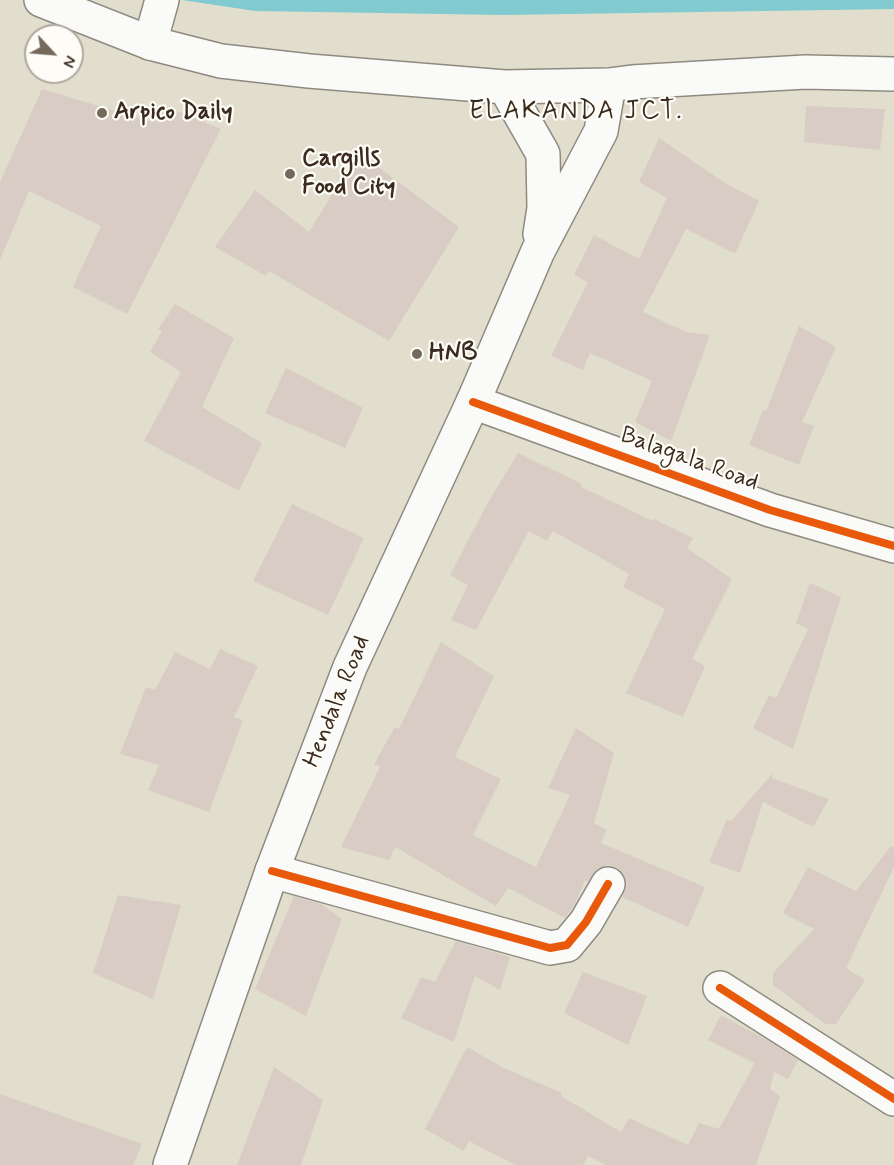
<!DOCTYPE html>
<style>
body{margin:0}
#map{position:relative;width:894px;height:1165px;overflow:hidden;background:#e1decd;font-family:Mynerve,sans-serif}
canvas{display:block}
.north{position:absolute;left:24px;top:24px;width:60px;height:60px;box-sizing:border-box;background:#fdfcf7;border:2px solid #afa8a0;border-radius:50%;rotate:116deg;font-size:16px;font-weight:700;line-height:24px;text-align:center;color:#3b2a1e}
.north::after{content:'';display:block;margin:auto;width:21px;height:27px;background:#75695b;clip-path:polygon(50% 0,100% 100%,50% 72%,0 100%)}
</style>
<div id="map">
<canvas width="894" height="1165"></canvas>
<div class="north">N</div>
</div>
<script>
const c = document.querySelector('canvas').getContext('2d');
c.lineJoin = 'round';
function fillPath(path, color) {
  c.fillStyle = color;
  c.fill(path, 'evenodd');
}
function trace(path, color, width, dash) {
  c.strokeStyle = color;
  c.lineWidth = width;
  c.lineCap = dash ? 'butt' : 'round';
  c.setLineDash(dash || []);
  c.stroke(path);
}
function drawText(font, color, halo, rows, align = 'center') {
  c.font = font + ' Mynerve,sans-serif';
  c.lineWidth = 4.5;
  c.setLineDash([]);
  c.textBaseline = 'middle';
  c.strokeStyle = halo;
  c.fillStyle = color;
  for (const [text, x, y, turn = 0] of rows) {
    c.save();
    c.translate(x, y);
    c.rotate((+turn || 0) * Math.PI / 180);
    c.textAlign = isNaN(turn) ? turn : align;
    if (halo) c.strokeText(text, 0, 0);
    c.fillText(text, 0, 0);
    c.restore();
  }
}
const water = new Path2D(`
 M 182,0 L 894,0 L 894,9 L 504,15 L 255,11 Z`);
const building = new Path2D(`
 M 42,89 L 152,122 L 160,104 L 221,129 L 127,314 L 73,287 L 101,226 L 29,191 L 0,260 L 0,182 Z
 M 806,106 L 885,109 L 880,150 L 804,142 Z
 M 659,138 L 725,183 L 759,201 L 735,254 L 686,229 L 643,312 L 686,332 L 710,335 L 671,441 L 635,422 L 652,381 L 590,353 L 583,370 L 551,356 L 588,282 L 574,275 L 594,235 L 639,259 L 667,198 L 639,182 Z
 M 358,152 L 459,227 L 389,341 L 269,271 L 266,276 L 215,247 L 255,190 L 309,232 Z
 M 175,304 L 234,338 L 202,407 L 262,443 L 239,491 L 144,441 L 181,372 L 150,352 L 162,331 L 158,329 Z
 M 799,326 L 836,347 L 802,422 L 814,426 L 799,465 L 749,445 L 763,410 L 766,411 Z
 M 286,368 L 363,408 L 345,448 L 265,413 Z
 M 518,453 L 582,484 L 581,487 L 653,521 L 654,519 L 693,538 L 687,548 L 732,579 L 692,659 L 705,666 L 683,717 L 626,693 L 665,609 L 623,587 L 629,574 L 553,531 L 547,541 L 529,531 L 476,630 L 451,620 L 468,585 L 450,575 L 486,506 Z
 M 292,504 L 364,538 L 328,615 L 253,581 Z
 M 810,583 L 841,597 L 793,749 L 753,728 L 769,695 L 776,698 L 808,629 L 796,623 Z
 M 441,642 L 494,676 L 455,757 L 501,779 L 473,835 L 536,867 L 570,795 L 548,788 L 576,728 L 614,753 L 594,823 L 607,830 L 601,843 L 705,887 L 688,927 L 622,897 L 627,885 L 624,875 L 618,868 L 609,865 L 598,868 L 588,882 L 585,880 L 575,904 L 565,918 L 508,888 L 496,906 L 395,847 L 389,860 L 341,847 L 380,767 L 374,764 L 395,727 L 399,729 Z
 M 220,649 L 258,666 L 234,717 L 243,720 L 209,812 L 148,790 L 159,765 L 120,754 L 146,687 L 155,690 L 175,652 L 210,669 Z
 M 773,773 L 772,778 L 829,799 L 813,827 L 763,802 L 740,873 L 709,862 L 727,819 L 731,821 Z
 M 891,846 L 894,848 L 894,867 L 846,968 L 865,980 L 836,1024 L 825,1024 L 773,985 L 773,973 L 814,929 L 783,913 L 808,867 L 856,891 Z
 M 118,895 L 181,905 L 153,999 L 93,973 Z
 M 294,896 L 321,904 L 342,919 L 306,1016 L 255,989 Z
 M 456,941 L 510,957 L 500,990 L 475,976 L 454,1042 L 401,1018 L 421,977 L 435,982 Z
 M 583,972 L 647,996 L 628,1045 L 564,1013 Z
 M 721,1015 L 767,1040 L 798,1060 L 788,1079 L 774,1072 L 770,1089 L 780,1096 L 756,1165 L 606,1165 L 588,1156 L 583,1165 L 515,1165 L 469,1141 L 464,1151 L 425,1129 L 467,1047 L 504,1068 L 562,1093 L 561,1096 L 621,1132 L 629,1118 L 688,1145 L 699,1123 L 719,1129 L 755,1063 L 708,1040 Z
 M 274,1067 L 323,1100 L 301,1165 L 237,1165 Z
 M 0,1094 L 142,1144 L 133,1165 L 0,1165 Z`);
const minor = new Path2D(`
 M 150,43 L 162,0
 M 473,402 L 770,510 L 894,546
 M 272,871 L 550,948 L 567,945 L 586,922 L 608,884
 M 720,988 L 894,1099`);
const primary = new Path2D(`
 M 41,0 L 150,43 L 221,61 L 309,71 L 505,87 L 609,85 L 632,82 L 805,72 L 894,74
 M 505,87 L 543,154 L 544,208 L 540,234
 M 170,1165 L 272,871 L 350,667 L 473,402 L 538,251 L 601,131 L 609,85`);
const cycleway = new Path2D(`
 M 473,402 L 770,510 L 894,546
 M 272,871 L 550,948 L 567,945 L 586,922 L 608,884
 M 720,988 L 894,1099`);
const markers = [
 [102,113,6,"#75695b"],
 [290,174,6,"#75695b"],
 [417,354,6,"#75695b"]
];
const poiNames = [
 ["Arpico Daily",114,113],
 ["Cargills",302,160],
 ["Food City",302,188],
 ["HNB",429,354]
];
const streetNames = [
 ["Balagala Road",689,460,20],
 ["Hendala Road",338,702,-68]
];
const neighbourhoodNames = [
 ["ELAKANDA JCT.",576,113]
];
fillPath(water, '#80cad0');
fillPath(building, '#d9ccc4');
trace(minor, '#8e8a80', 36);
trace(primary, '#8e8a80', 36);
trace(minor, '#fafaf8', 33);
trace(primary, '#fafaf8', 33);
trace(cycleway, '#e8590c', 8);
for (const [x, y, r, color] of markers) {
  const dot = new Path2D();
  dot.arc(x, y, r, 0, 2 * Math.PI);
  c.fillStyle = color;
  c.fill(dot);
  trace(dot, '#fdfcf7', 2);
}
drawText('bold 24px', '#3b2a1e', '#fdfcf7', poiNames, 'left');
drawText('24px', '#3b2a1e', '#fdfcf7', streetNames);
c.letterSpacing = '1.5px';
drawText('26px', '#3b2a1e', '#fdfcf7', neighbourhoodNames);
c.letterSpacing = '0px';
</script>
